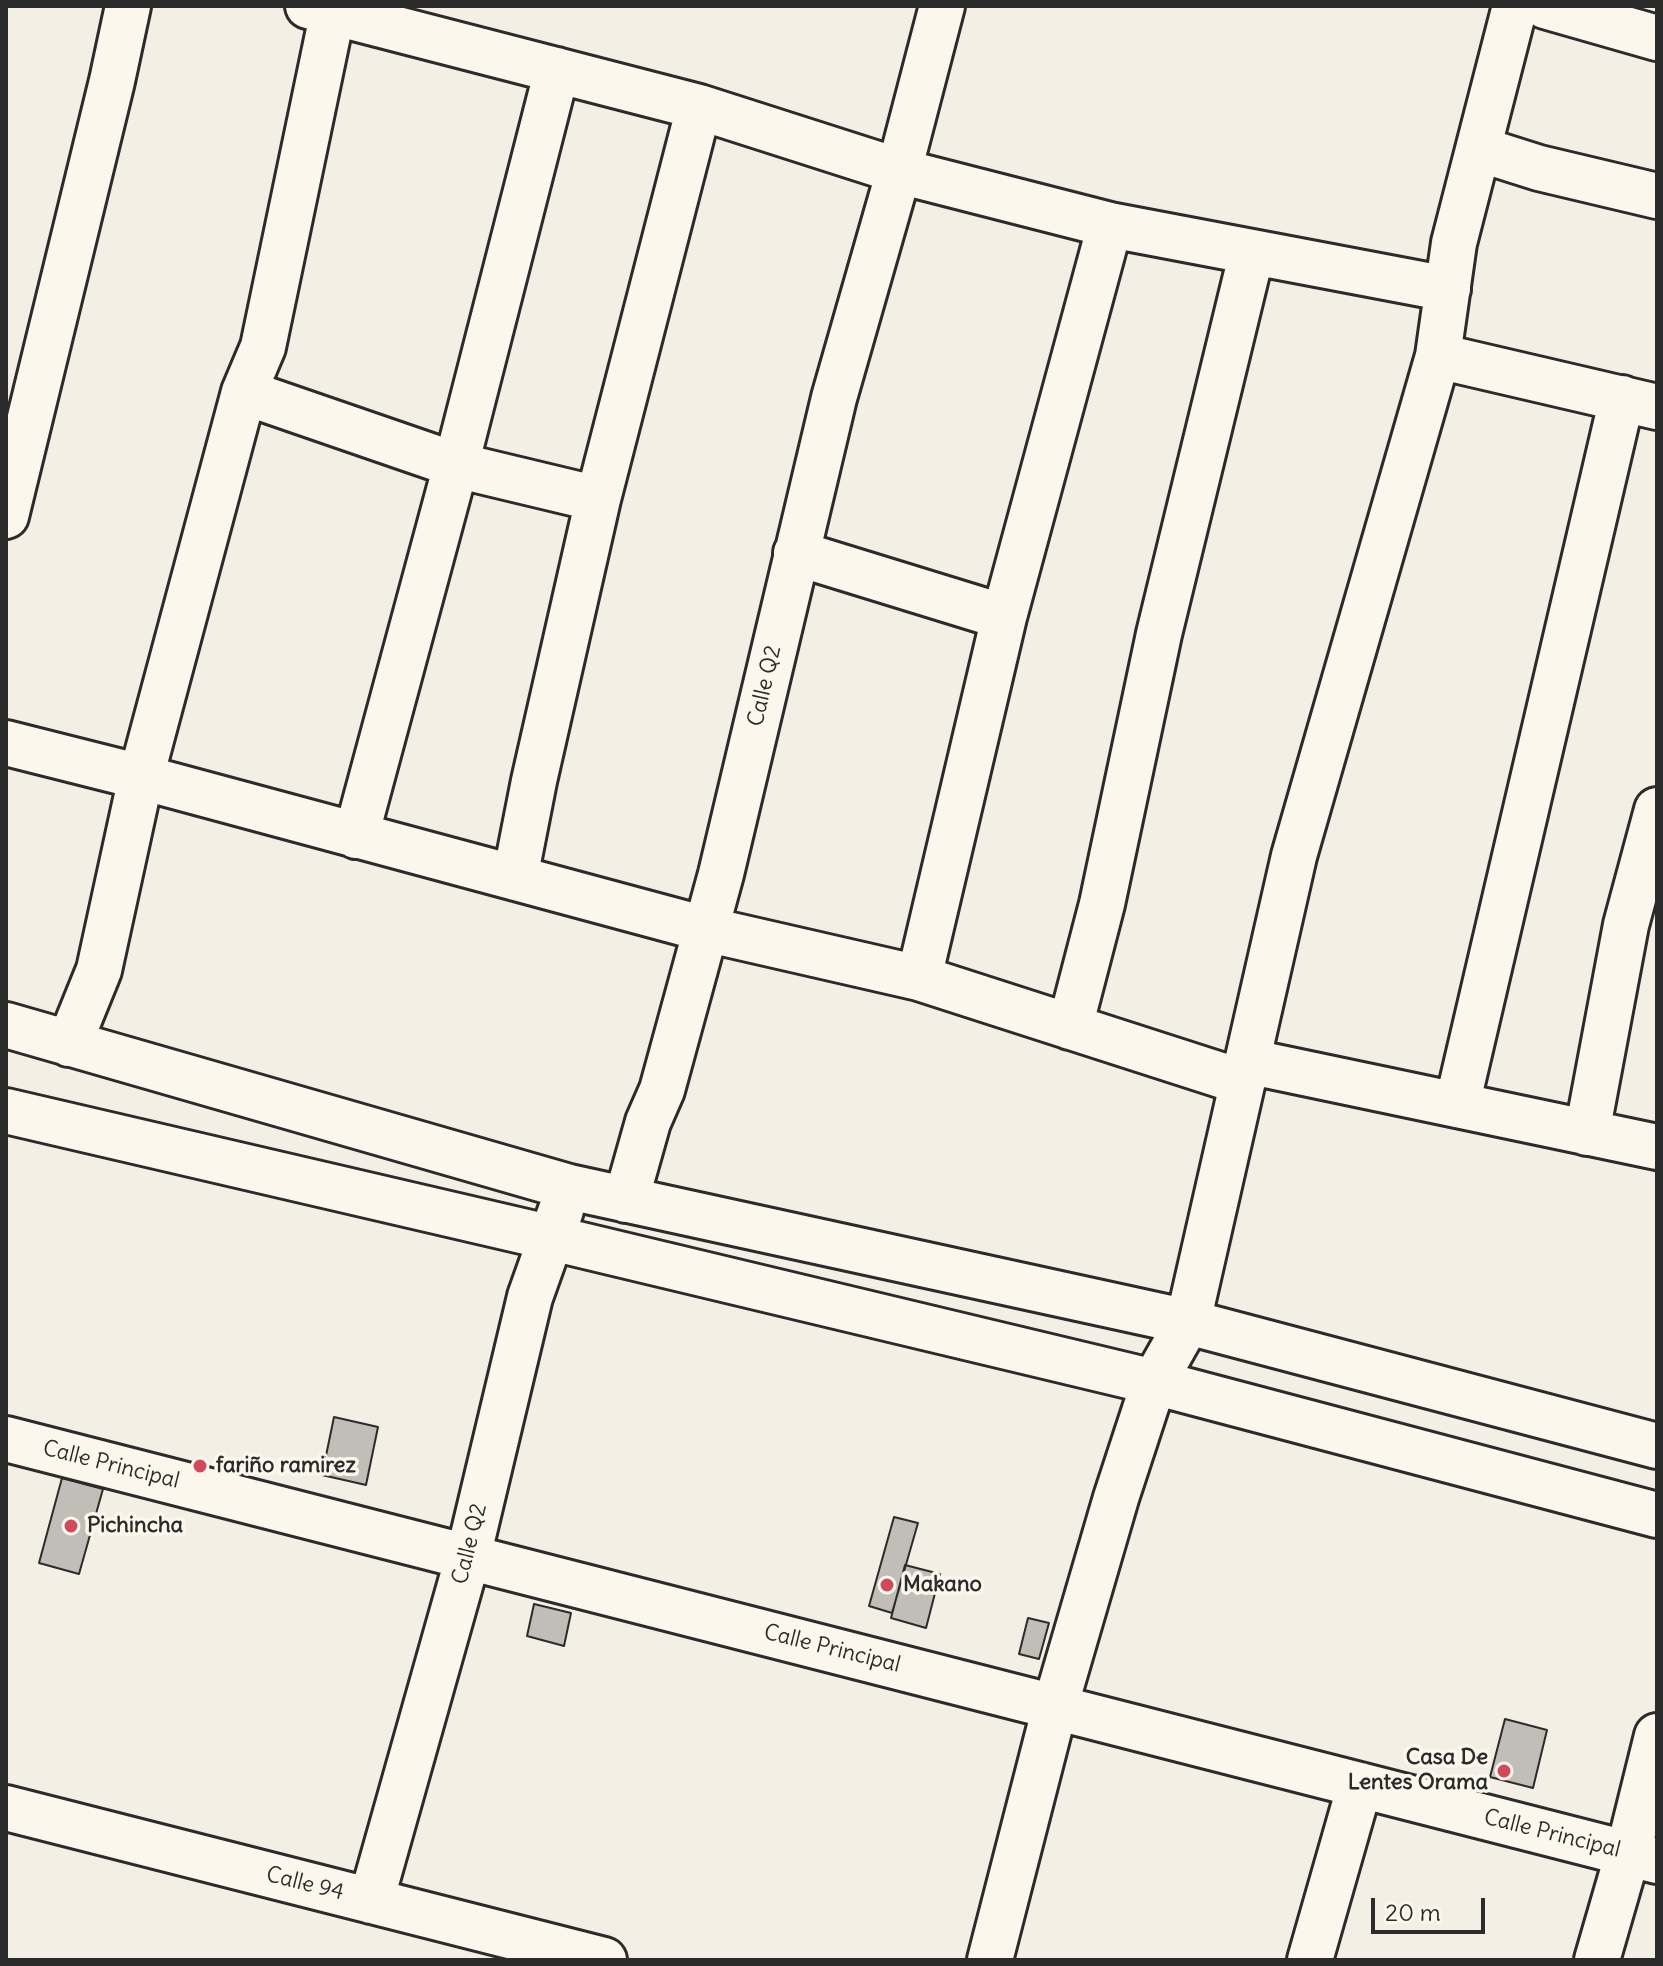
<!DOCTYPE html>
<meta charset="utf-8">
<style>
body{margin:0}
#map{position:relative;width:1663px;height:1966px;overflow:hidden;background:#f3efe4;font-family:Delius,sans-serif}
canvas{display:block}
.frame{position:absolute;inset:0;border:8px solid #2b2b2b;pointer-events:none}
.scale{position:absolute;left:1371px;top:1898px;width:114px;height:36px;box-sizing:border-box;border:4px solid #2b2b2b;border-top:0;padding-left:10px;font-size:24px;line-height:28px;white-space:nowrap;color:#2b2b2b;-webkit-text-stroke:6px #fbf7ec;paint-order:stroke}
</style>
<div id="map">
<canvas width="1663" height="1966"></canvas>
<div class="frame"></div>
<div class="scale">20 m</div>
</div>
<script>
const c = document.querySelector('canvas').getContext('2d');
c.lineJoin = 'round';
function fillPath(path, color) {
  c.fillStyle = color;
  c.fill(path, 'evenodd');
}
function trace(path, color, width, dash) {
  c.strokeStyle = color;
  c.lineWidth = width;
  c.lineCap = dash ? 'butt' : 'round';
  c.setLineDash(dash || []);
  c.stroke(path);
}
function drawText(font, color, halo, rows, align = 'center') {
  c.font = font + ' Delius,sans-serif';
  c.lineWidth = 7;
  c.setLineDash([]);
  c.textBaseline = 'middle';
  c.strokeStyle = halo;
  c.fillStyle = color;
  for (const [text, x, y, turn = 0] of rows) {
    c.save();
    c.translate(x, y);
    c.rotate((+turn || 0) * Math.PI / 180);
    c.textAlign = isNaN(turn) ? turn : align;
    if (halo) c.strokeText(text, 0, 0);
    c.fillText(text, 0, 0);
    c.restore();
  }
}
const building = new Path2D(`
 M 334,1417 L 378,1427 L 366,1485 L 322,1475 Z
 M 62,1478 L 103,1489 L 79,1574 L 39,1563 Z
 M 894,1517 L 918,1523 L 892,1613 L 869,1606 Z
 M 905,1565 L 940,1574 L 926,1628 L 891,1618 Z
 M 534,1604 L 571,1613 L 564,1646 L 527,1636 Z
 M 1028,1618 L 1049,1623 L 1039,1659 L 1019,1654 Z
 M 1505,1719 L 1547,1730 L 1533,1788 L 1490,1777 Z`);
const street = new Path2D(`
 M 308,6 L 699,107 L 899,171 L 1110,225 L 1448,289
 M 1545,6 L 1657,38
 M 1479,149 L 1539,168 L 1657,196
 M 1438,356 L 1657,407
 M 244,392 L 456,465 L 598,499
 M 6,516 L 112,81 L 128,6
 M 796,553 L 1004,617
 M 6,743 L 141,777 L 705,929 L 919,978 L 1242,1082
 M 356,836 L 456,465 L 557,70
 M 515,878 L 534,781 L 598,499 L 699,107
 M 919,978 L 1004,617 L 1110,225
 M 6,1025 L 569,1187 L 1188,1322 L 1657,1446
 M 1070,1027 L 1102,904 L 1159,634 L 1252,252
 M 69,1044 L 99,970 L 141,777 L 244,392 L 263,347 L 334,6
 M 1247,1061 L 1657,1147
 M 1457,1105 L 1622,398
 M 6,1111 L 552,1238 L 1154,1382 L 1657,1515
 M 1587,1133 L 1626,925 L 1657,810
 M 626,1200 L 648,1122 L 662,1090 L 721,874 L 834,398 L 899,171 L 942,6
 M 6,1439 L 1657,1861
 M 6,1808 L 604,1960
 M 371,1901 L 468,1557 L 530,1297 L 561,1210
 M 990,1960 L 1055,1707 L 1116,1498 L 1154,1382 L 1188,1322 L 1294,856 L 1438,356 L 1454,243 L 1515,6
 M 1310,1960 L 1360,1785
 M 1597,1960 L 1628,1853 L 1657,1736`);
const markers = [
 [200,1466,8,"#d1495b"],
 [71,1526,8,"#d1495b"],
 [887,1585,8,"#d1495b"],
 [1504,1771,8,"#d1495b"]
];
const streetNames = [
 ["Calle Q2",765,686,-77],
 ["Calle Principal",111,1465,14],
 ["Calle Q2",470,1544,-76],
 ["Calle Principal",832,1649,14],
 ["Calle Principal",1552,1834,14],
 ["Calle 94",305,1884,14]
];
const poiNames = [
 ["fariño ramirez",216,1466],
 ["Pichincha",87,1526],
 ["Makano",903,1585],
 ["Casa De",1488,1758,"right"],
 ["Lentes Orama",1488,1783,"right"]
];
fillPath(building, '#c0beb6');
trace(building, '#2b2b2b', 2);
trace(street, '#2b2b2b', 50);
trace(street, '#fbf7ec', 44);
for (const [x, y, r, color] of markers) {
  const dot = new Path2D();
  dot.arc(x, y, r, 0, 2 * Math.PI);
  c.fillStyle = color;
  c.fill(dot);
  trace(dot, '#fbf7ec', 3);
}
drawText('22px', '#2b2b2b', '#fbf7ec', streetNames);
drawText('bold 22px', '#2b2b2b', '#fbf7ec', poiNames, 'left');
</script>
